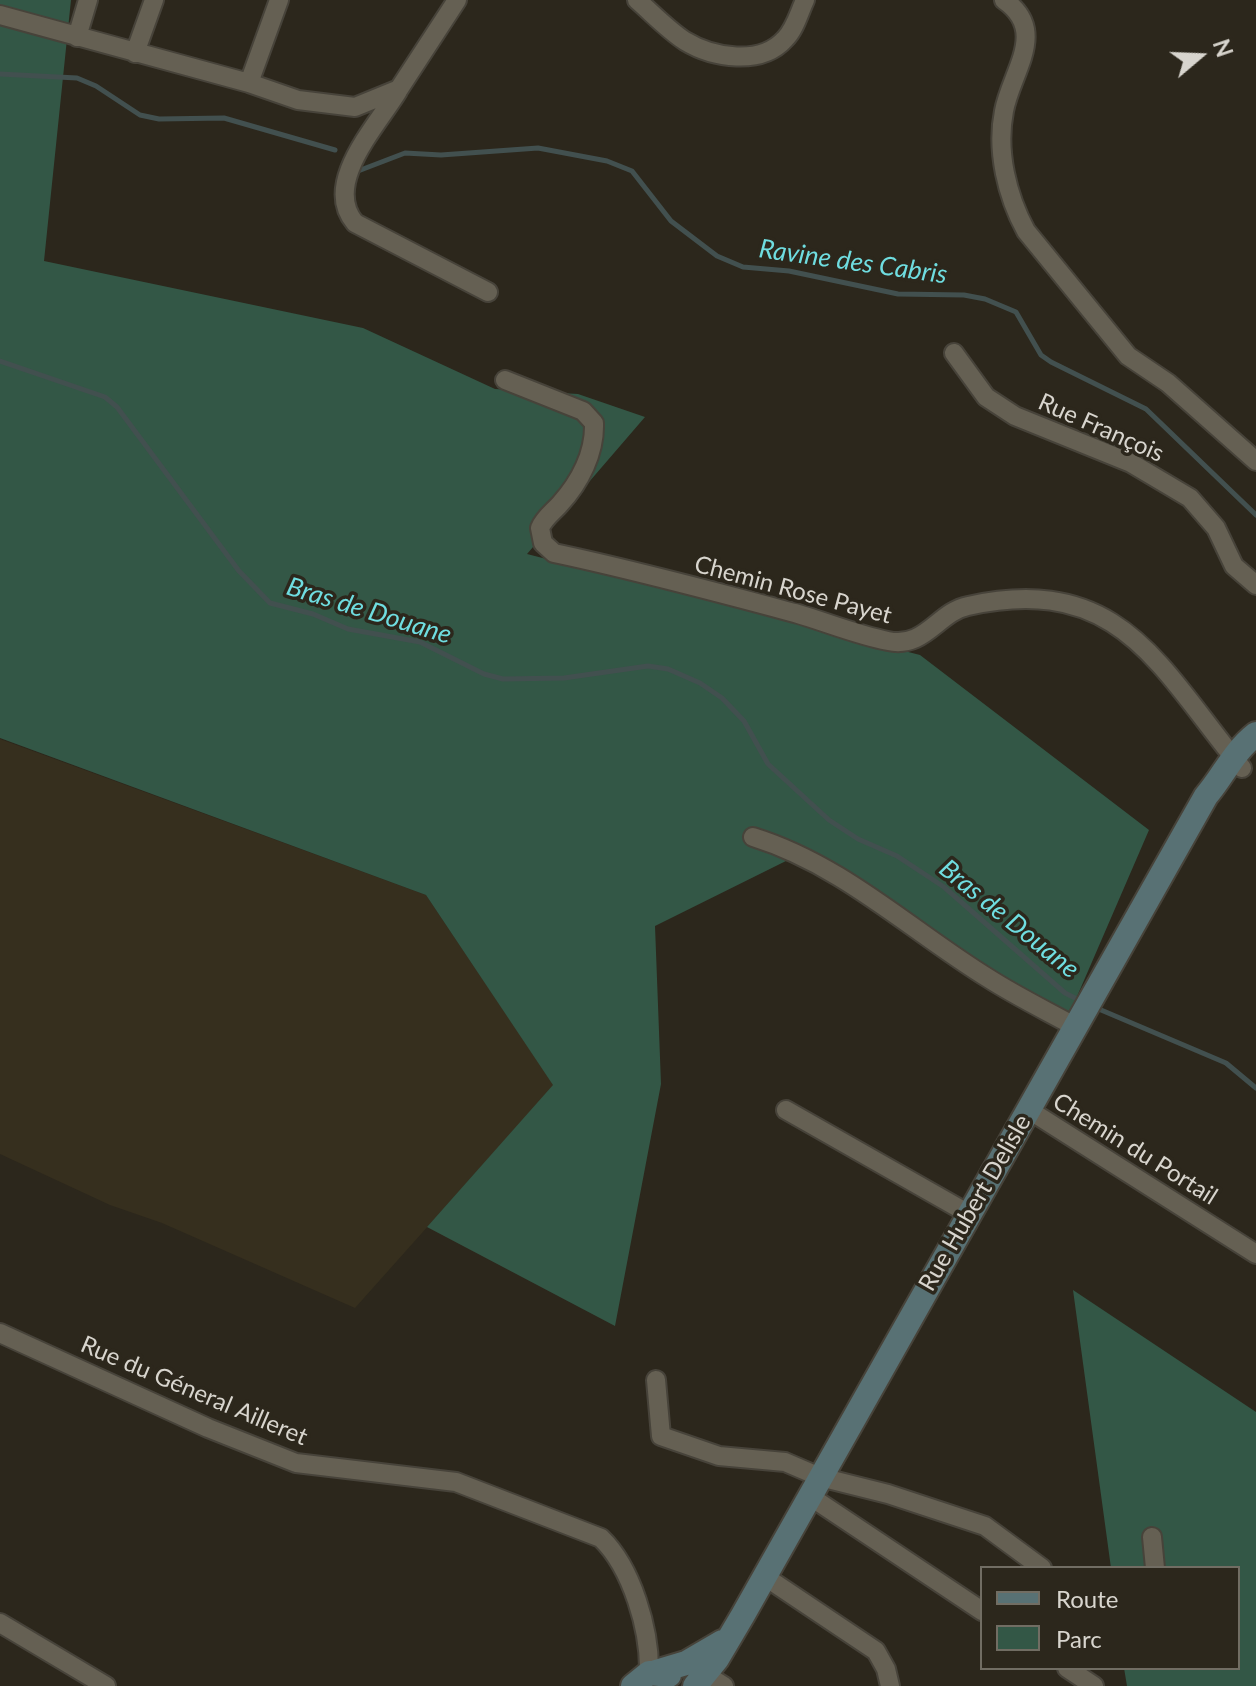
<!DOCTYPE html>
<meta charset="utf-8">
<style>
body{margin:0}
#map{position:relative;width:1256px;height:1686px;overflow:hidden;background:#2c271c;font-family:Lato,sans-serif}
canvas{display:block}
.legend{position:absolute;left:980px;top:1566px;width:260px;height:104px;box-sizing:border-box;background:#2c271c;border:2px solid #716d63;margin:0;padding:10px 14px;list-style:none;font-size:24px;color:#d8d5ce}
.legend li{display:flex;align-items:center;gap:16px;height:40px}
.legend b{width:40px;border:2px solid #716d63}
.north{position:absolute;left:1160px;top:16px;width:80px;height:80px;-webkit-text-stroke:6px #2c271c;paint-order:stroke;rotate:71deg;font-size:22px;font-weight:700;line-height:32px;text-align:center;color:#d8d5ce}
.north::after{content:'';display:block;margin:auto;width:28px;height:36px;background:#d8d5ce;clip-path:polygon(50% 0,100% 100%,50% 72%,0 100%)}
</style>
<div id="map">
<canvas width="1256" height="1686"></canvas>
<ul class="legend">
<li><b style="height:10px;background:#587174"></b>Route</li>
<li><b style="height:22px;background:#335746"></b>Parc</li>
</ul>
<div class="north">N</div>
</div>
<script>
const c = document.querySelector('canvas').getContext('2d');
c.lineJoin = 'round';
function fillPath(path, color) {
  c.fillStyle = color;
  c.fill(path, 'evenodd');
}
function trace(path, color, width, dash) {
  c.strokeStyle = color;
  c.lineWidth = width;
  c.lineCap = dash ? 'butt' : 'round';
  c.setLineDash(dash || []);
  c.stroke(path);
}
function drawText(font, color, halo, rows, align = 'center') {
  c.font = font + ' Lato,sans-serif';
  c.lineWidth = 7;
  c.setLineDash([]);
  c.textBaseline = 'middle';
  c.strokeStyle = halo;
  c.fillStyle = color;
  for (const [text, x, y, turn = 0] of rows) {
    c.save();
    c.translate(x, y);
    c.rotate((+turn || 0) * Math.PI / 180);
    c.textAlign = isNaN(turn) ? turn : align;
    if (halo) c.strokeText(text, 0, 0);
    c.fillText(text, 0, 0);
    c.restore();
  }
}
const built = new Path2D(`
 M 0,739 L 426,895 L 554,1085 L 355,1308 L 162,1223 L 110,1205 L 0,1154 Z`);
const green = new Path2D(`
 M 0,0 L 71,0 L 44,261 L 363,328 L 495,389 L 578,394 L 645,417 L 527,554 L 920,655 L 1149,830 L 1066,1022 L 792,858 L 655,926 L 661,1084 L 615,1326 L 427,1227 L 553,1085 L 426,895 L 0,738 Z
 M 1073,1290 L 1256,1412 L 1256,1686 L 1127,1686 L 1124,1668 L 1238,1668 L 1238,1568 L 1111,1568 Z`);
const stream = new Path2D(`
 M 0,74 L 77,78 L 96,86 L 140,115 L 159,119 L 224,118 L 335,150
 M 358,171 L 405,153 L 441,155 L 538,148 L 607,161 L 632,171 L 671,221 L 717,256 L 743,267 L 789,271 L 898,294 L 964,295 L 985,299 L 1016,312 L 1041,355 L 1051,362 L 1146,409 L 1256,515
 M 0,361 L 105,397 L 117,407 L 239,571 L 270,603 L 313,614 L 348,629 L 420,642 L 484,674 L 503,679 L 564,678 L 648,666 L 668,669 L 700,683 L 722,698 L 744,721 L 768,764 L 829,820 L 858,839 L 897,856 L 944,887 L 1065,993 L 1081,1001
 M 1094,1007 L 1226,1063 L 1256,1088`);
const street = new Path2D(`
 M 637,0 C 652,13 668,30 685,41 C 713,58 761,66 785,39 C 795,29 799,13 805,0
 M 1004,0 C 1049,31 1011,72 1004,111 C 996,151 1007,196 1026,231 L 1128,356 L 1168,383 L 1256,461
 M 0,15 L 249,83 L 298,100 L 355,107 L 399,89 L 457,0
 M 77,37 L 88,0
 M 135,53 L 154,0
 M 249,83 L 279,0
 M 398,91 C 376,127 322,184 355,223 L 488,292
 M 954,353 L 986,397 L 1015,416 L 1131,463 L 1190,498 L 1216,528 L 1234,566 L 1256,585
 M 505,380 L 583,411 L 594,423 C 595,453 580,482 560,504 C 553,512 544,518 540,528 L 543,543 L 554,553 C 635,570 716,592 795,613 C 826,622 857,635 888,641 C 925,649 938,612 968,606 C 1121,572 1160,669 1242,768
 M 753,837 C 843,865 910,930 988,978 C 1016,996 1045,1010 1074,1026
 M 786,1110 L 969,1214
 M 1029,1110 L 1256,1254
 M 0,1333 L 208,1428 L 296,1463 L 456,1482 L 601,1538 C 632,1568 650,1630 649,1673
 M 656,1380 L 661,1436 L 719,1456 L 785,1462 L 820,1477 L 888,1494 L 985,1526 L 1042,1568
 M 808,1495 L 982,1611
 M 1152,1537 L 1155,1568
 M 764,1576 L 876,1651 L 886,1669 L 890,1686
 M 0,1623 L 106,1686
 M 1067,1668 L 1094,1686
 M 705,1674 L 724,1686`);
const secondary = new Path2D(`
 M 656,1672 L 686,1663 L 722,1642
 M 633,1686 L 649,1673 L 669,1675
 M 695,1686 L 717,1659 L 743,1615 L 1206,796 C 1224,775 1233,752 1256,734`);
const streetNames = [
 ["Rue François",1101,428,24],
 ["Chemin Rose Payet",793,590,15],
 ["Chemin du Portail",1135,1149,32],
 ["Rue Hubert Delisle",975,1203,-60],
 ["Rue du Géneral Ailleret",194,1391,23]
];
const waterNames = [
 ["Ravine des Cabris",853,262,8],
 ["Bras de Douane",369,611,17],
 ["Bras de Douane",1009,919,39]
];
fillPath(built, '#362f1e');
fillPath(green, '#335746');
trace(stream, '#42504f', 5);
trace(street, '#47433a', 22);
trace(secondary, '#47433a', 28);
trace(street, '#656053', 18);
trace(secondary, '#587174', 24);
drawText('24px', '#d8d5ce', '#2c271c', streetNames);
drawText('italic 26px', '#6fdde0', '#2c271c', waterNames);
</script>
